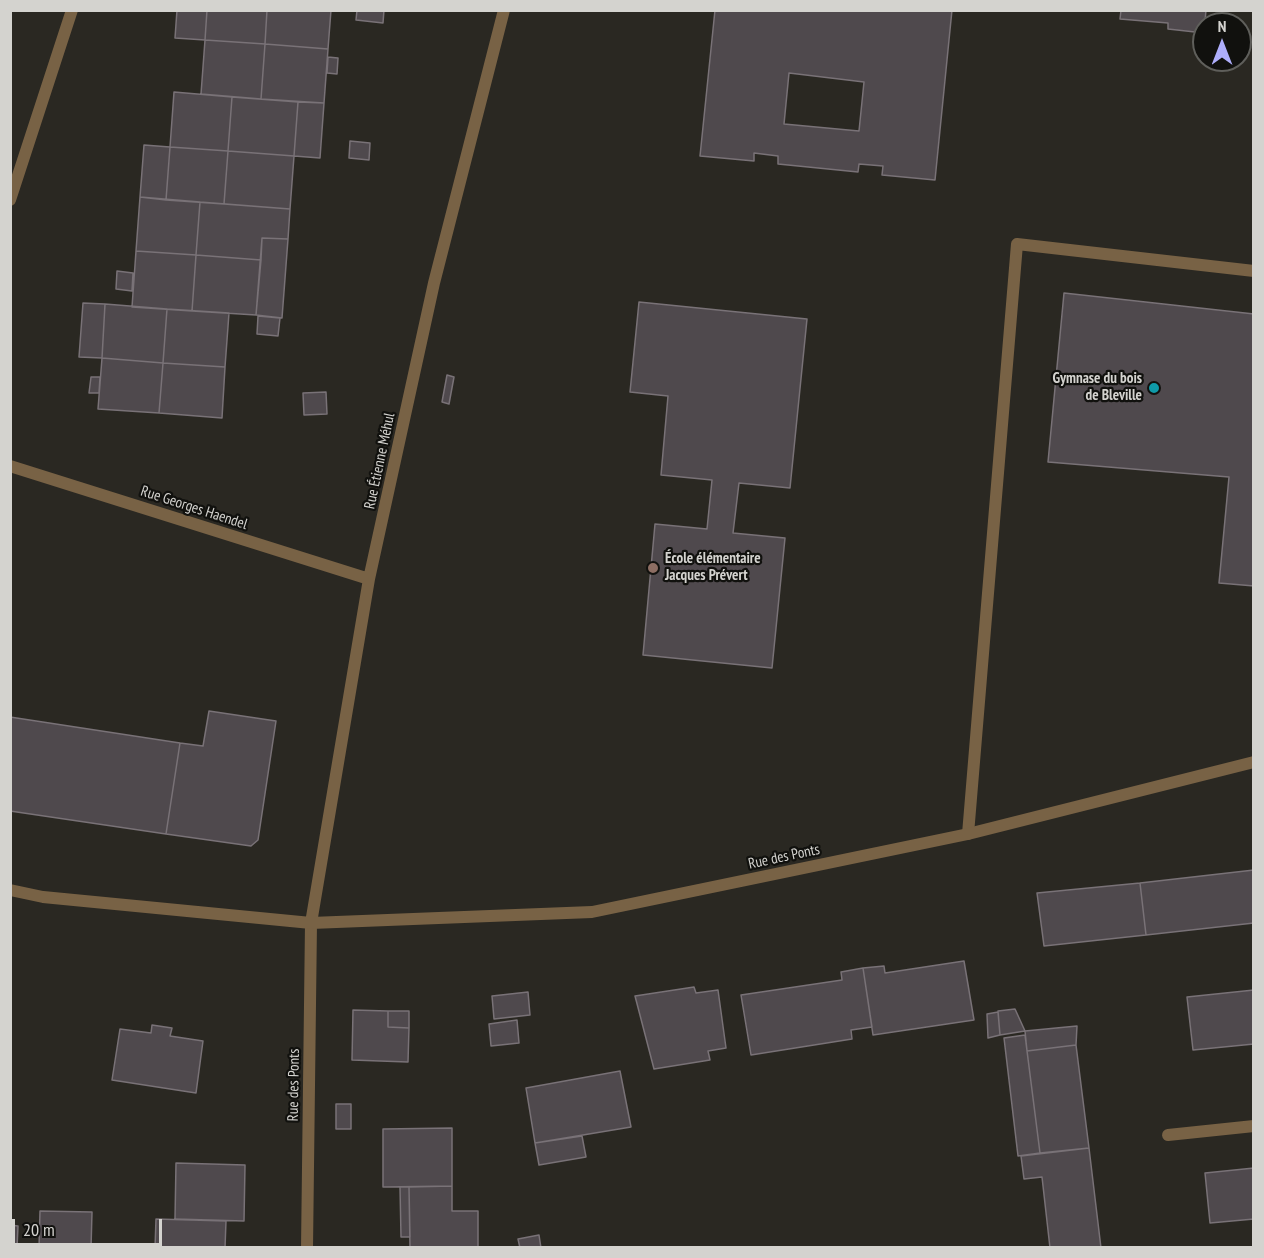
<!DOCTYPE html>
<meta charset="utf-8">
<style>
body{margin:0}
#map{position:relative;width:1264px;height:1258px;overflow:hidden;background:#2a2822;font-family:"PT Sans Narrow",sans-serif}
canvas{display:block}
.frame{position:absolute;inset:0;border:12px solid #d4d3cf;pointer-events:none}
.north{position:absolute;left:1192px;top:12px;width:60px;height:60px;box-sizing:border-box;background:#11110e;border:2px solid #5f5f5b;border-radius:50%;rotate:0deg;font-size:16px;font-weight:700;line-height:24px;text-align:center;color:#d4d3cf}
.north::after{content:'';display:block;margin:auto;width:21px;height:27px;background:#aeaefb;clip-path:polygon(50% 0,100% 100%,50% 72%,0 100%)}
.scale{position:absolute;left:12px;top:1219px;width:150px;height:27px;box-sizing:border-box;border:3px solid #d4d3cf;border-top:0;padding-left:8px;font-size:18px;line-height:21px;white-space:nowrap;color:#d4d3cf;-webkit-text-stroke:4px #11110e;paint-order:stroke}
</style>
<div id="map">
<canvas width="1264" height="1258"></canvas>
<div class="frame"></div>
<div class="north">N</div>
<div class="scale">20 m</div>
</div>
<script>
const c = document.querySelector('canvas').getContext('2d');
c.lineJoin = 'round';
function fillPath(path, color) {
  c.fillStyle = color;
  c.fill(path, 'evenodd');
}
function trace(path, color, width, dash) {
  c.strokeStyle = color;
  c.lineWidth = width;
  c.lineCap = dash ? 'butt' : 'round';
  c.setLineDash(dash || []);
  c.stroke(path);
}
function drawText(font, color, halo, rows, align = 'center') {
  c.font = font + ' "PT Sans Narrow",sans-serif';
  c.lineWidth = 4.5;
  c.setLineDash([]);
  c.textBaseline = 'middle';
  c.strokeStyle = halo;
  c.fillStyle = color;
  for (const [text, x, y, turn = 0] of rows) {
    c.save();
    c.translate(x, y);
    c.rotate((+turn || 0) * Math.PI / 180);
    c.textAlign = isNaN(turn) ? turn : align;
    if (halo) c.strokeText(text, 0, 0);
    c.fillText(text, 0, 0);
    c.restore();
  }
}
const building = new Path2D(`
 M 177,10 L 207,10 L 205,40 L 175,38 Z
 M 207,10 L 267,10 L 265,44 L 205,40 Z
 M 267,10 L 331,10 L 328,49 L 265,44 Z
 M 357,10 L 384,10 L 383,23 L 356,20 Z
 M 715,10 L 952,10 L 935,180 L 882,175 L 883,166 L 859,164 L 858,172 L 778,164 L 778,156 L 754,153 L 754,161 L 700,156 ZM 789,73 L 864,82 L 859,131 L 784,124 Z
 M 1121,10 L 1206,10 L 1204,33 L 1168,29 L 1168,23 L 1120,19 Z
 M 205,40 L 265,44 L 261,99 L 201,94 Z
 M 265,44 L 328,49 L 324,103 L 261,99 Z
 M 328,57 L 338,58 L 337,74 L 327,73 Z
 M 174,92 L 232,97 L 228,151 L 170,147 Z
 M 232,97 L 298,102 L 294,156 L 228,151 Z
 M 298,102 L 324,103 L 320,158 L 294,156 Z
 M 350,141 L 370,143 L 369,160 L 349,158 Z
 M 144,145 L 170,147 L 166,200 L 140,197 Z
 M 170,147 L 228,151 L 224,204 L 166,200 Z
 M 228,151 L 294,156 L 290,209 L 224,204 Z
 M 140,197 L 200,202 L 196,255 L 136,251 Z
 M 200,202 L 290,209 L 288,239 L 262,238 L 261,260 L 196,255 Z
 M 262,238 L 288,239 L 282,318 L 256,315 Z
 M 136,251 L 196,255 L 192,311 L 132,307 Z
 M 196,255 L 261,260 L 256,315 L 192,311 Z
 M 117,271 L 133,273 L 132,291 L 116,289 Z
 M 1064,293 L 1254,314 L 1254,586 L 1219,583 L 1229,477 L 1048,462 Z
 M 639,302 L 807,319 L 790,488 L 739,483 L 733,533 L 785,538 L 772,668 L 643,655 L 655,524 L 707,529 L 712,480 L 661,475 L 668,396 L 630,392 Z
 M 83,303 L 105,304 L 102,358 L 79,357 Z
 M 105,304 L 167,309 L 163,363 L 102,358 Z
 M 167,309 L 229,313 L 225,367 L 163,363 Z
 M 258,316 L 280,318 L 278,336 L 257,334 Z
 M 102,358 L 163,363 L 159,413 L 98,409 Z
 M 163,363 L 225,367 L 222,418 L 159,413 Z
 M 447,375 L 454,377 L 449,404 L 442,402 Z
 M 91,377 L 100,377 L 99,393 L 89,393 Z
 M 326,392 L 327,414 L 304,415 L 303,393 Z
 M 209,711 L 276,721 L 258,840 L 251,846 L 166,834 L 180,743 L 203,746 Z
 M 10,717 L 180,743 L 166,834 L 10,811 Z
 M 1254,870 L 1254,923 L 1146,935 L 1140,883 Z
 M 1140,883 L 1146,935 L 1044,946 L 1037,893 Z
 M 964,961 L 974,1020 L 873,1035 L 863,968 L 884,966 L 885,973 Z
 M 863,968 L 872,1027 L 851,1030 L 852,1039 L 751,1055 L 741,995 L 842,980 L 841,972 Z
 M 694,987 L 696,993 L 718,990 L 726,1048 L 708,1051 L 710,1060 L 654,1069 L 635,996 Z
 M 1254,990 L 1254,1044 L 1193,1050 L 1187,997 Z
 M 528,992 L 530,1015 L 494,1019 L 492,996 Z
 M 1015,1009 L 1025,1031 L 1000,1035 L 998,1011 Z
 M 353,1010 L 388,1011 L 388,1027 L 409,1028 L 408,1062 L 352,1060 Z
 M 388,1011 L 409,1011 L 409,1028 L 388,1027 Z
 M 998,1012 L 1000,1035 L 988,1038 L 987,1014 Z
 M 517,1020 L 519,1043 L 491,1046 L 489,1024 Z
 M 152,1025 L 172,1028 L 170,1036 L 203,1041 L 196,1093 L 112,1080 L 120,1029 L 151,1033 Z
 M 1077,1026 L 1076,1045 L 1027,1051 L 1025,1031 Z
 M 1025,1035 L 1040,1153 L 1018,1156 L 1004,1038 Z
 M 1076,1045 L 1089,1148 L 1040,1153 L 1027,1051 Z
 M 620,1071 L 631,1127 L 535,1143 L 526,1088 Z
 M 336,1104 L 351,1104 L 351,1129 L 336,1129 Z
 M 452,1128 L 452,1186 L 383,1187 L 383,1129 Z
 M 582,1136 L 586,1157 L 539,1165 L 535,1143 Z
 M 1089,1148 L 1101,1248 L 1050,1248 L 1042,1177 L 1024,1179 L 1021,1156 Z
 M 176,1163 L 245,1165 L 244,1221 L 175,1219 Z
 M 1254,1168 L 1254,1219 L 1210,1223 L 1205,1173 Z
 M 452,1186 L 452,1211 L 478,1211 L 478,1248 L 410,1248 L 409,1187 Z
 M 400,1187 L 409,1187 L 410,1237 L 401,1237 Z
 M 40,1211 L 92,1212 L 91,1248 L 39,1248 Z
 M 156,1219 L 226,1221 L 225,1248 L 155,1248 Z
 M 10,1225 L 18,1226 L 17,1248 L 10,1248 Z
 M 539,1235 L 541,1248 L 520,1248 L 518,1239 Z`);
const lane = new Path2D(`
 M 968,834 L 1017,244 L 1254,271
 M 307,1248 L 311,923`);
const street = new Path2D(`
 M 10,200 L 72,10
 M 10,466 L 369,579
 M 10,890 L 43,897 L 311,923 L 592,912 L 968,834 L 1254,762
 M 311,923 L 369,579 L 434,283 L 504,10
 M 1168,1135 L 1254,1126`);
const markers = [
 [1154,388,6,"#0f9aa8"],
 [653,568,6,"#8d6e63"]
];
const poiNames = [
 ["Gymnase du bois",1142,379],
 ["de Bleville",1142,396],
 ["École élémentaire",665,559,"left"],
 ["Jacques Prévert",665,576,"left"]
];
const streetNames = [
 ["Rue Étienne Méhul",380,461,-78],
 ["Rue Georges Haendel",194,508,18],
 ["Rue des Ponts",784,857,-12],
 ["Rue des Ponts",294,1085,-89]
];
fillPath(building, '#4f494d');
trace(building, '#797277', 1.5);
trace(lane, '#786245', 12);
trace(street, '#786245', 12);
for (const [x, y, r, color] of markers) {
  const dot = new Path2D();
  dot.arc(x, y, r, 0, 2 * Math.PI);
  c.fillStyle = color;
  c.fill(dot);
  trace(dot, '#11110e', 2);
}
drawText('bold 15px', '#d4d3cf', '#11110e', poiNames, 'right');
drawText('15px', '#d4d3cf', '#11110e', streetNames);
</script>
